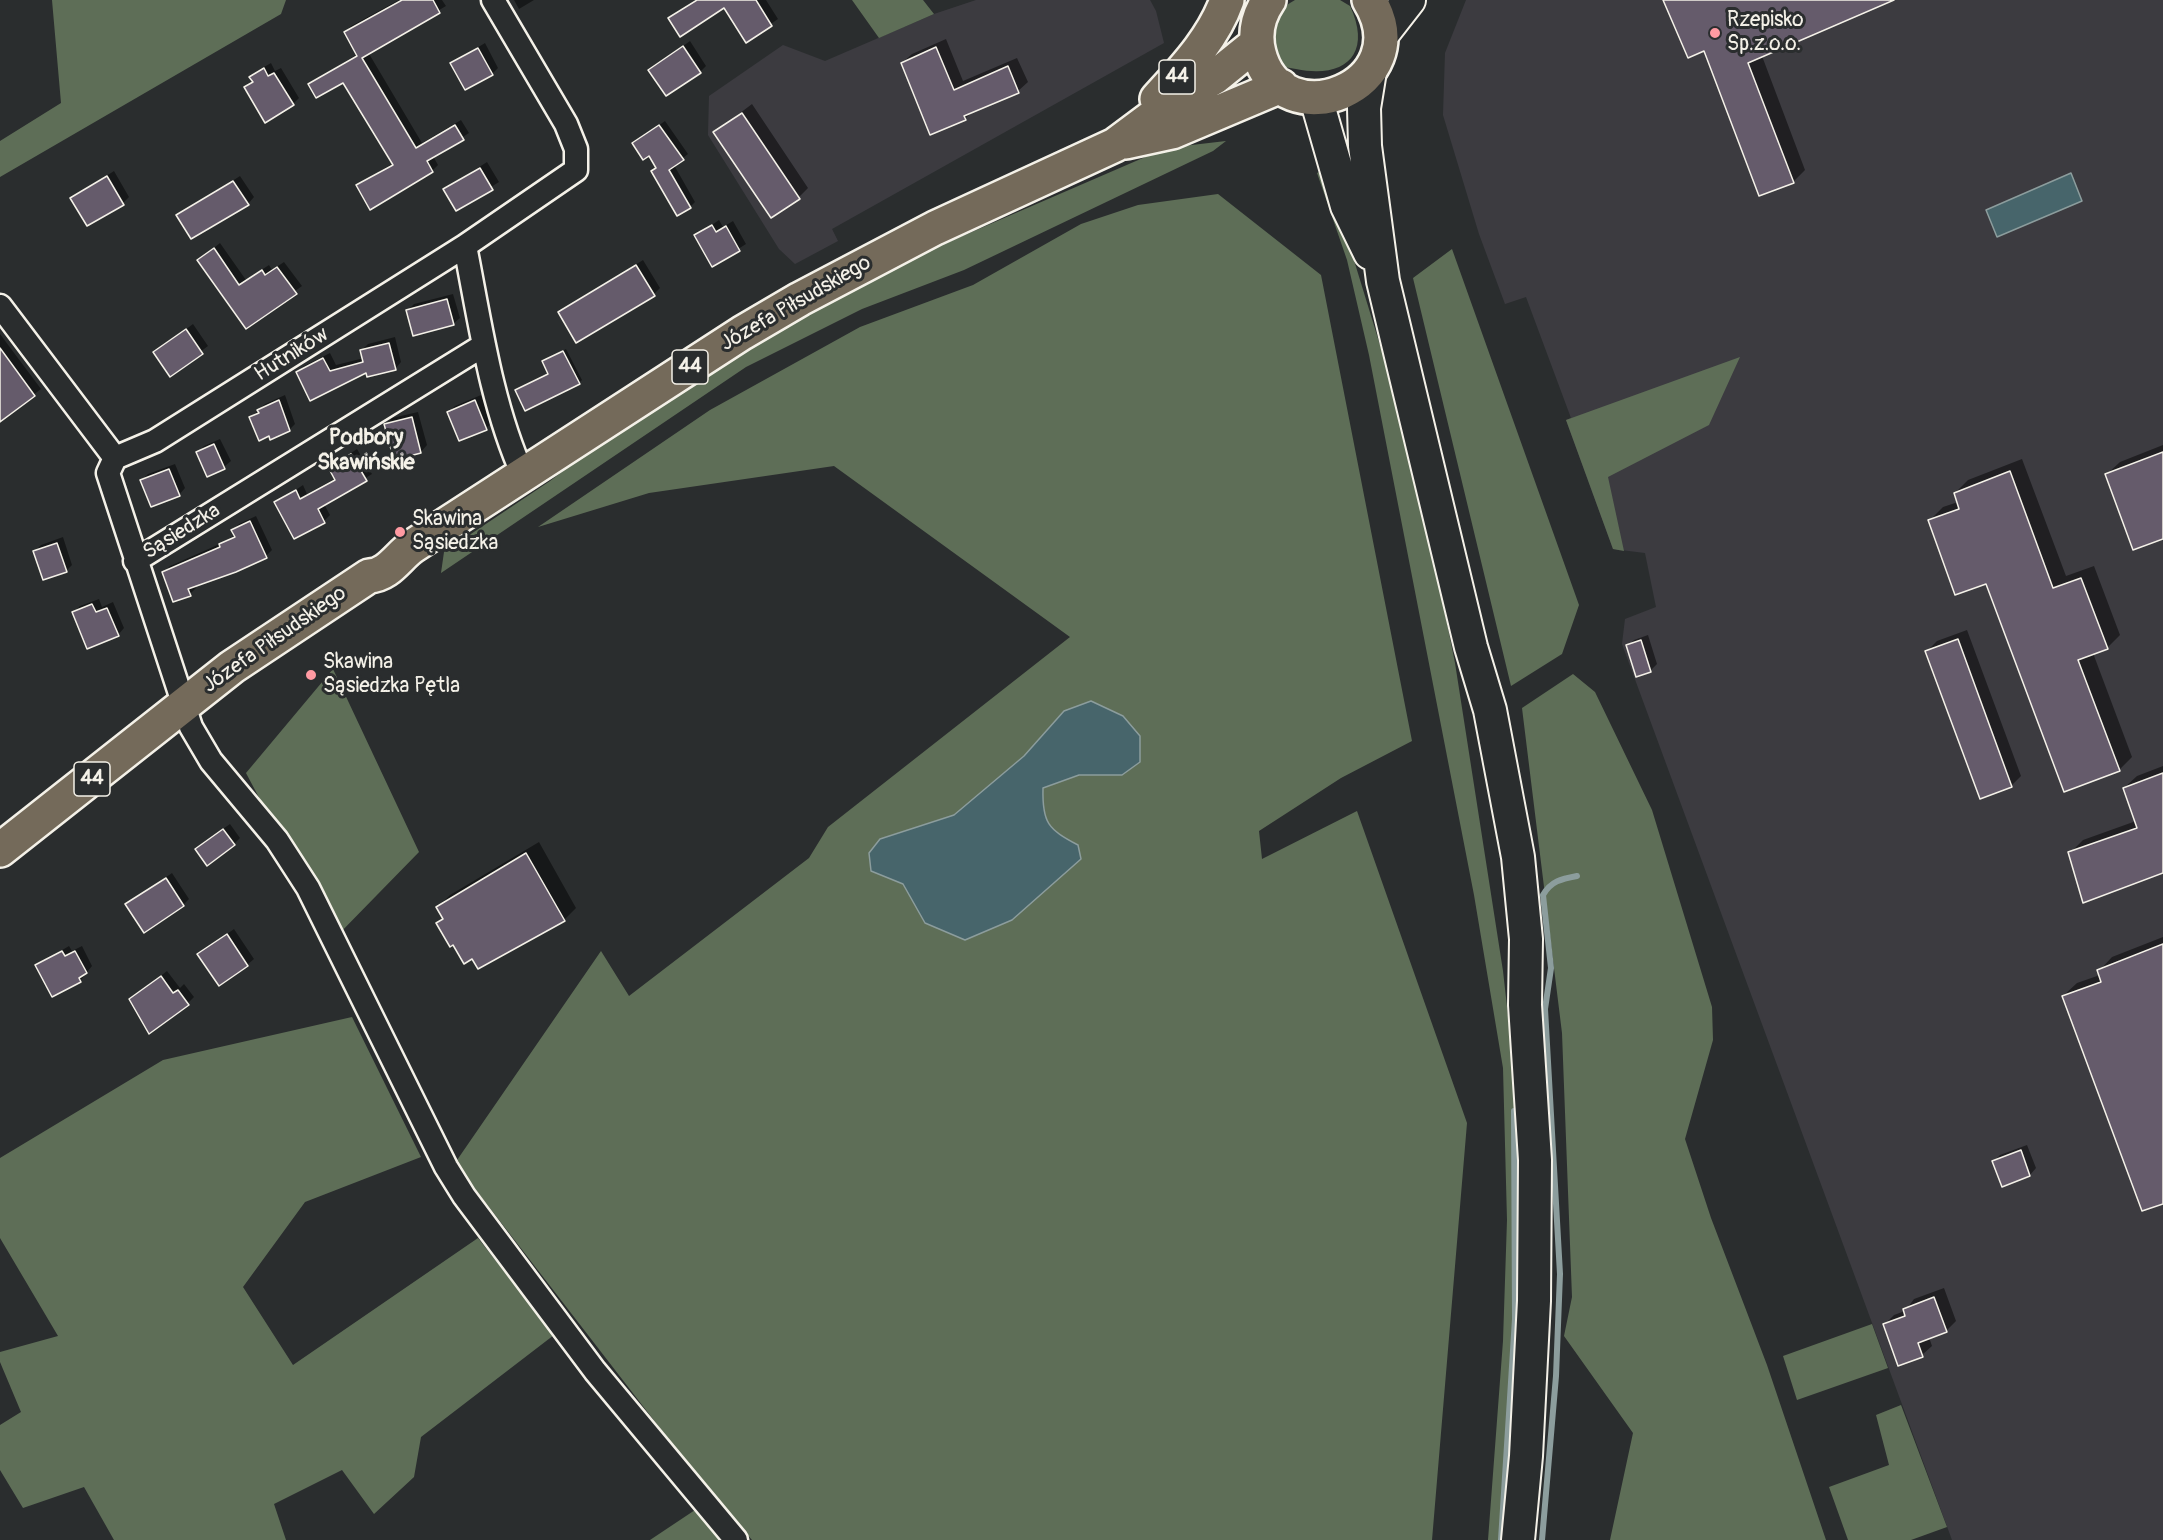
<!DOCTYPE html>
<meta charset="utf-8">
<style>
body{margin:0}
canvas{display:block;background:#2a2d2e}
</style>
<canvas width="2163" height="1540"></canvas>
<script>
const c = document.querySelector('canvas').getContext('2d');
c.lineJoin = 'round';
function fillPath(path, color) {
  c.fillStyle = color;
  c.fill(path, 'evenodd');
}
function trace(path, color, width, dash) {
  c.strokeStyle = color;
  c.lineWidth = width;
  c.lineCap = dash ? 'butt' : 'round';
  c.setLineDash(dash || []);
  c.stroke(path);
}
function drawText(font, color, halo, rows, align = 'center') {
  c.font = font + ' Pangolin,sans-serif';
  c.lineWidth = 6;
  c.setLineDash([]);
  c.textBaseline = 'middle';
  c.strokeStyle = halo;
  c.fillStyle = color;
  for (const [text, x, y, turn = 0] of rows) {
    c.save();
    c.translate(x, y);
    c.rotate((+turn || 0) * Math.PI / 180);
    c.textAlign = isNaN(turn) ? turn : align;
    if (halo) c.strokeText(text, 0, 0);
    c.fillText(text, 0, 0);
    c.restore();
  }
}
const built = new Path2D(`
 M 976,0 L 1150,0 L 1156,11 L 1164,43 L 832,229 L 838,241 L 795,264 L 779,249 L 708,135 L 709,96 L 783,45 L 825,61 L 934,14 Z
 M 1466,0 L 2163,0 L 2163,1540 L 1952,1540 L 1622,644 L 1625,619 L 1656,607 L 1645,553 L 1613,549 L 1566,420 L 1571,418 L 1526,297 L 1505,304 L 1479,234 L 1443,115 L 1445,53 Z`);
const green = new Path2D(`
 M 52,0 L 286,0 L 281,14 L 0,177 L 0,141 L 61,103 Z
 M 852,0 L 923,0 L 934,14 L 879,38 Z
 M 1295,0 L 1340,0 L 1350,6 C 1373,55 1344,79 1296,69 C 1288,67 1280,68 1273,64 C 1273,34 1266,16 1295,0 Z
 M 1226,141 L 1213,151 L 964,270 L 862,309 L 746,367 L 441,573 L 444,552 L 550,481 L 647,407 L 870,276 L 1166,148 Z
 M 1326,169 L 1391,381 L 1434,558 L 1455,663 L 1503,971 L 1519,1114 L 1520,1249 L 1514,1421 L 1505,1540 L 1488,1540 L 1503,1341 L 1507,1220 L 1503,1068 L 1474,895 L 1369,355 L 1347,260 L 1317,173 Z
 M 1218,194 L 1321,275 L 1412,741 L 1341,778 L 1259,831 L 1262,859 L 1357,811 L 1467,1123 L 1432,1540 L 752,1540 L 690,1467 L 455,1163 L 601,951 L 629,996 L 809,858 L 828,827 L 1070,637 L 834,466 L 649,493 L 538,527 L 710,410 L 860,327 L 973,285 L 1081,224 L 1138,205 ZM 1064,711 L 1122,775 L 1079,775 L 1043,788 C 1042,823 1047,828 1078,845 L 925,923 L 880,839 L 954,815 L 1024,756 Z
 M 1452,249 L 1579,605 L 1562,654 L 1511,686 L 1413,278 Z
 M 1740,357 L 1709,425 L 1608,477 L 1624,551 L 1613,549 L 1566,420 Z
 M 333,669 L 419,852 L 334,939 L 246,773 Z
 M 1573,674 L 1595,692 L 1652,810 L 1712,1007 L 1713,1040 L 1685,1139 L 1711,1218 L 1767,1365 L 1826,1540 L 1610,1540 L 1633,1433 L 1564,1336 L 1572,1297 L 1562,1033 L 1522,708 Z
 M 352,1017 L 421,1157 L 305,1202 L 243,1287 L 293,1365 L 478,1238 L 554,1335 L 421,1437 L 414,1477 L 374,1514 L 342,1470 L 274,1504 L 286,1540 L 114,1540 L 84,1487 L 23,1508 L 0,1470 L 0,1425 L 21,1412 L 0,1362 L 0,1352 L 58,1336 L 0,1238 L 0,1158 L 163,1060 Z
 M 1872,1324 L 1888,1368 L 1797,1400 L 1783,1356 Z
 M 1901,1405 L 1947,1527 L 1911,1540 L 1848,1540 L 1829,1487 L 1889,1465 L 1876,1415 Z
 M 701,1506 L 727,1540 L 650,1540 Z`);
const water = new Path2D(`
 M 2071,173 L 2082,201 L 1997,237 L 1986,210 Z
 M 1091,701 L 1123,716 L 1140,736 L 1140,762 L 1122,775 L 1079,775 L 1043,788 C 1042,823 1048,829 1078,845 L 1081,859 L 1012,920 L 965,940 L 925,923 L 903,884 L 871,871 L 869,853 L 880,839 L 954,815 L 1024,756 L 1064,711 Z`);
const shadow = new Path2D(`
 M 399,0 L 442,0 L 446,6 L 368,52 L 422,143 L 461,120 L 469,133 L 433,156 L 438,165 L 432,171 L 371,208 L 358,185 L 393,163 L 344,81 L 310,84 L 357,54 L 345,32 L 351,26 Z
 M 514,0 L 534,0 L 519,9 Z
 M 696,0 L 766,0 L 778,19 L 746,41 L 725,6 L 670,19 Z
 M 1665,0 L 1890,0 L 1762,56 L 1805,170 L 1793,182 L 1705,49 Z
 M 946,39 L 963,81 L 1017,58 L 1028,82 L 1018,91 L 973,111 L 965,119 L 902,63 L 912,54 Z
 M 690,41 L 706,66 L 700,72 L 650,70 Z
 M 485,43 L 498,68 L 492,74 L 452,63 Z
 M 271,63 L 275,71 L 281,68 L 299,98 L 293,104 L 246,88 L 253,81 L 251,77 L 257,71 Z
 M 752,104 L 808,188 L 799,197 L 715,132 Z
 M 665,121 L 688,154 L 674,165 L 695,202 L 690,207 L 649,154 L 634,143 Z
 M 487,162 L 499,182 L 456,209 L 445,189 Z
 M 114,171 L 129,197 L 123,203 L 72,198 Z
 M 240,176 L 254,197 L 248,204 L 178,216 Z
 M 719,220 L 723,227 L 733,221 L 746,244 L 713,265 L 696,236 Z
 M 220,243 L 246,280 L 269,265 L 272,270 L 284,262 L 302,286 L 246,327 L 199,260 Z
 M 643,260 L 660,288 L 654,294 L 560,313 Z
 M 453,294 L 460,318 L 453,324 L 408,310 L 414,304 Z
 M 193,324 L 208,346 L 171,374 L 155,352 Z
 M 0,334 L 41,389 L 4,417 L 0,411 Z
 M 395,337 L 401,362 L 395,369 L 298,372 L 304,366 L 330,353 L 336,365 L 364,358 L 362,350 L 368,344 Z
 M 566,349 L 582,380 L 579,383 L 519,388 L 550,373 L 547,359 Z
 M 285,395 L 295,424 L 289,430 L 270,434 L 251,417 L 265,404 Z
 M 481,395 L 492,422 L 486,429 L 448,412 L 455,406 Z
 M 418,412 L 427,445 L 421,452 L 386,425 L 392,418 Z
 M 220,439 L 231,461 L 224,467 L 208,475 L 198,452 L 204,446 Z
 M 2163,445 L 2163,537 L 2106,475 L 2120,462 Z
 M 357,449 L 372,474 L 324,504 L 330,515 L 324,521 L 276,503 L 303,485 L 307,494 L 336,478 L 330,467 Z
 M 2022,459 L 2066,576 L 2094,566 L 2120,635 L 2107,648 L 2093,653 L 2132,757 L 2119,770 L 1987,582 L 1930,520 L 1943,507 L 1958,502 L 1955,493 L 1968,480 Z
 M 175,464 L 185,488 L 179,495 L 142,480 L 148,474 Z
 M 256,516 L 272,550 L 266,556 L 195,585 L 196,588 L 190,594 L 163,573 L 170,566 L 222,543 L 235,535 L 233,530 L 239,524 Z
 M 63,537 L 72,565 L 66,571 L 35,551 L 41,545 Z
 M 99,599 L 102,607 L 113,602 L 124,628 L 118,635 L 74,612 L 80,606 Z
 M 1967,630 L 2021,776 L 2011,786 L 1927,651 L 1937,641 Z
 M 1648,635 L 1657,664 L 1651,670 L 1637,675 L 1628,646 L 1634,640 Z
 M 2163,766 L 2163,872 L 2070,853 L 2083,840 L 2136,821 L 2124,788 L 2137,776 Z
 M 230,824 L 240,838 L 234,844 L 203,843 Z
 M 539,842 L 576,908 L 564,920 L 473,957 L 438,923 L 444,917 L 438,907 L 450,895 Z
 M 172,873 L 189,899 L 183,905 L 127,904 Z
 M 234,929 L 254,959 L 247,965 L 199,954 Z
 M 2163,937 L 2163,1203 L 2063,996 L 2077,983 L 2100,975 L 2099,971 L 2112,957 Z
 M 69,946 L 72,951 L 82,946 L 92,966 L 80,981 L 53,995 L 37,965 Z
 M 167,971 L 180,988 L 184,984 L 194,997 L 188,1003 L 131,999 Z
 M 2027,1145 L 2036,1168 L 2030,1175 L 2003,1185 L 1994,1161 L 2000,1155 Z
 M 1944,1288 L 1956,1321 L 1946,1331 L 1929,1337 L 1932,1346 L 1922,1355 L 1885,1324 L 1894,1315 L 1905,1311 L 1914,1299 Z`);
const stream = new Path2D(`
 M 1501,1540 L 1515,1319 L 1514,1111
 M 1542,1540 L 1556,1376 L 1560,1274 L 1545,1009 L 1551,968 L 1543,895 C 1551,881 1561,879 1577,876`);
const building = new Path2D(`
 M 402,0 L 433,0 L 440,13 L 362,58 L 416,148 L 455,125 L 464,140 L 427,161 L 433,172 L 370,210 L 356,185 L 393,165 L 343,83 L 316,98 L 308,84 L 357,56 L 344,32 Z
 M 697,0 L 756,0 L 772,26 L 746,43 L 724,8 L 680,37 L 668,18 Z
 M 1663,0 L 1894,0 L 1748,63 L 1794,183 L 1759,196 L 1704,51 L 1688,58 Z
 M 683,46 L 701,73 L 666,96 L 648,70 Z
 M 936,47 L 954,90 L 1008,66 L 1019,93 L 964,116 L 966,120 L 930,135 L 901,63 Z
 M 478,48 L 493,75 L 465,90 L 450,63 Z
 M 264,68 L 268,76 L 274,73 L 294,105 L 265,123 L 244,87 L 253,82 L 249,77 Z
 M 742,113 L 800,199 L 771,218 L 713,132 Z
 M 659,125 L 684,160 L 669,170 L 691,208 L 677,216 L 651,171 L 656,168 L 649,156 L 643,160 L 632,143 Z
 M 480,168 L 493,190 L 456,211 L 443,189 Z
 M 107,176 L 124,205 L 87,226 L 70,198 Z
 M 233,181 L 249,205 L 191,239 L 176,215 Z
 M 712,225 L 716,232 L 726,226 L 740,251 L 712,267 L 694,235 Z
 M 214,248 L 239,285 L 262,270 L 265,275 L 277,267 L 297,294 L 246,329 L 197,260 Z
 M 636,265 L 655,296 L 576,343 L 558,312 Z
 M 447,299 L 454,325 L 413,336 L 406,310 Z
 M 186,329 L 203,354 L 170,377 L 153,352 Z
 M 389,343 L 396,370 L 367,377 L 366,373 L 310,401 L 296,372 L 323,358 L 330,371 L 363,362 L 360,350 Z
 M 0,348 L 35,396 L 0,422 Z
 M 563,351 L 580,384 L 525,411 L 515,390 L 548,374 L 542,361 Z
 M 279,400 L 290,431 L 270,440 L 269,436 L 259,441 L 249,417 L 259,413 L 257,410 Z
 M 475,400 L 487,430 L 459,441 L 447,412 Z
 M 412,417 L 421,453 L 394,460 L 384,424 Z
 M 214,444 L 225,469 L 207,477 L 196,452 Z
 M 2163,452 L 2163,539 L 2133,550 L 2105,474 Z
 M 351,454 L 367,481 L 318,509 L 325,523 L 294,539 L 274,502 L 296,490 L 300,499 L 335,480 L 328,467 Z
 M 169,469 L 180,496 L 151,507 L 140,480 Z
 M 2010,471 L 2053,588 L 2081,578 L 2108,649 L 2078,660 L 2120,771 L 2064,792 L 1986,584 L 1955,595 L 1928,520 L 1959,509 L 1954,493 Z
 M 250,521 L 267,558 L 236,572 L 188,589 L 191,596 L 173,602 L 162,572 L 220,547 L 219,544 L 235,537 L 231,530 Z
 M 57,543 L 67,572 L 43,580 L 33,551 Z
 M 92,604 L 96,612 L 107,608 L 119,636 L 87,649 L 72,612 Z
 M 1958,639 L 2012,787 L 1980,799 L 1925,651 Z
 M 1641,640 L 1651,672 L 1636,677 L 1626,645 Z
 M 2163,773 L 2163,873 L 2083,903 L 2068,852 L 2137,828 L 2123,788 Z
 M 223,829 L 235,845 L 207,866 L 195,849 Z
 M 526,853 L 565,921 L 478,969 L 472,959 L 464,964 L 453,945 L 450,947 L 436,923 L 443,919 L 436,907 Z
 M 166,878 L 184,906 L 144,933 L 125,904 Z
 M 227,934 L 248,966 L 219,986 L 197,954 Z
 M 2163,944 L 2163,1204 L 2142,1211 L 2062,996 L 2101,982 L 2097,970 Z
 M 62,951 L 65,956 L 75,951 L 87,973 L 79,978 L 81,982 L 52,997 L 35,965 Z
 M 161,976 L 173,993 L 178,990 L 189,1005 L 149,1034 L 129,999 Z
 M 2021,1150 L 2030,1176 L 2002,1187 L 1992,1161 Z
 M 1934,1297 L 1947,1332 L 1918,1343 L 1923,1357 L 1898,1366 L 1883,1324 L 1905,1316 L 1903,1309 Z`);
const minor = new Path2D(`
 M 493,0 L 566,124 L 576,149 L 576,170 L 465,246 C 480,322 491,404 523,475
 M 0,306 L 115,458 L 108,473 L 191,727 L 211,761 L 277,840 L 308,888 L 446,1167 L 464,1196 L 595,1371 L 736,1540
 M 115,458 L 155,441 L 465,246
 M 135,561 L 484,345`);
const secondary = new Path2D(`
 M 1381,36 L 1409,0
 M 1370,71 L 1364,108 L 1365,146 L 1383,281 L 1471,647 L 1490,710 L 1518,857 L 1526,939 L 1525,1005 L 1535,1160 L 1534,1301 L 1526,1456 L 1518,1540
 M 1316,98 L 1347,206 L 1370,253`);
const primary = new Path2D(`
 M 1269,0 C 1258,16 1254,34 1259,53 C 1281,141 1422,86 1369,0
 M 1157,99 C 1184,69 1213,39 1227,0
 M 1126,142 L 1172,132 L 1281,86
 M 0,850 L 232,667 L 369,576 C 389,575 398,556 413,546 L 742,333 L 800,299 L 935,228 L 1115,145 L 1174,101 L 1215,77 L 1257,43`);
const markers = [
 [1715,33,6,"#ff9aa2"],
 [400,532,6,"#ff9aa2"],
 [311,675,6,"#ff9aa2"]
];
const shields = [
 [1177,77,36],
 [690,367,36],
 [92,779,36]
];
const shieldNames = [
 ["44",1177,77],
 ["44",690,367],
 ["44",92,779]
];
const poiNames = [
 ["Rzepisko",1727,21],
 ["Sp.z.o.o.",1727,45],
 ["Skawina",412,520],
 ["Sąsiedzka",412,544],
 ["Skawina",323,663],
 ["Sąsiedzka Pętla",323,687]
];
const streetNames = [
 ["Józefa Piłsudskiego",796,304,-30],
 ["Hutników",292,355,-32],
 ["Sąsiedzka",182,532,-32],
 ["Józefa Piłsudskiego",275,640,-35]
];
const neighbourhoodNames = [
 ["Podbory",366,438],
 ["Skawińskie",366,463]
];
fillPath(built, '#3c3b40');
fillPath(green, '#5e6e57');
fillPath(water, '#47656b');
trace(water, '#8c9d9d', 1.5);
fillPath(shadow, '#0007');
trace(stream, '#8c9d9d', 6);
fillPath(building, '#655b6b');
trace(building, '#f4f1e8', 1.5);
trace(minor, '#f4f1e8', 27);
trace(secondary, '#f4f1e8', 36);
trace(primary, '#f4f1e8', 38);
trace(minor, '#2a2d2e', 22);
trace(secondary, '#2a2d2e', 32);
trace(primary, '#746a5a', 33);
for (const [x, y, r, color] of markers) {
  const dot = new Path2D();
  dot.arc(x, y, r, 0, 2 * Math.PI);
  c.fillStyle = color;
  c.fill(dot);
  trace(dot, '#2a2d2e', 2);
}
for (const [x, y, w] of shields) {
  const box = new Path2D();
  box.roundRect(x - w / 2, y - 17, w, 34, 4.5);
  c.fillStyle = '#2a2d2e';
  c.fill(box);
  trace(box, '#f4f1e8', 1.5);
}
drawText('bold 20px', '#f4f1e8', null, shieldNames);
drawText('21px', '#f4f1e8', '#2a2d2e', poiNames, 'left');
drawText('21px', '#f4f1e8', '#2a2d2e', streetNames);
drawText('bold 22px', '#f4f1e8', '#2a2d2e', neighbourhoodNames);
</script>
